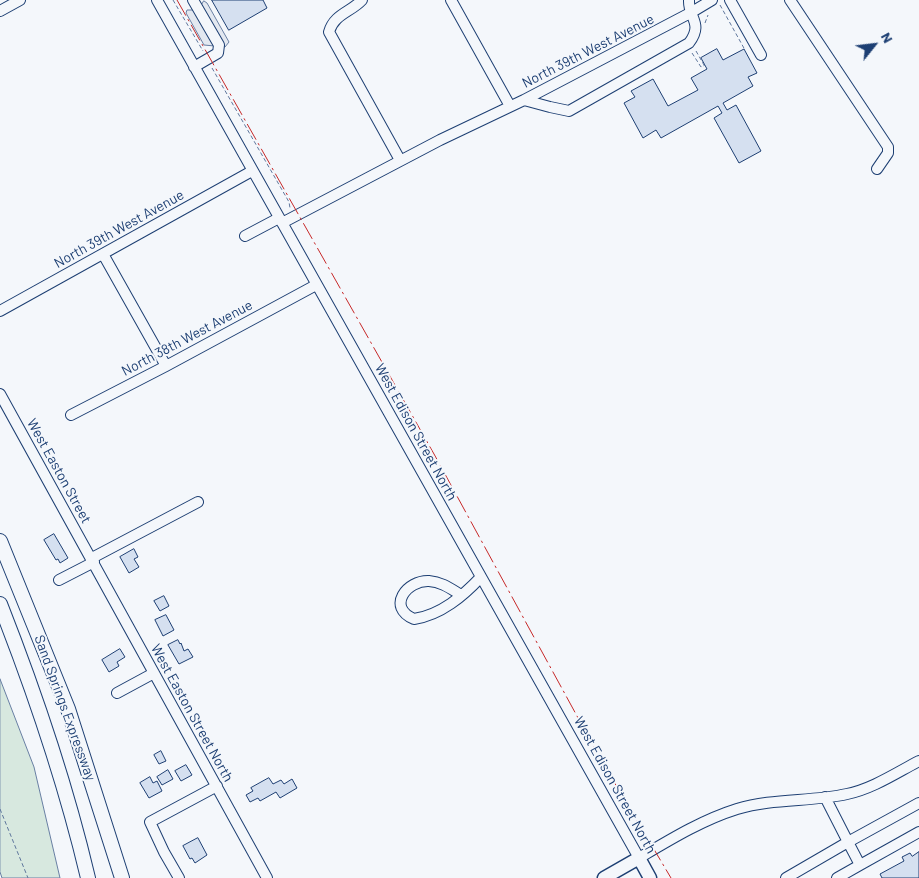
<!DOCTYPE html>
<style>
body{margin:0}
#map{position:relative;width:919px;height:878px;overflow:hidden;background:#f4f7fb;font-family:Barlow,sans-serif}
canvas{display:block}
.north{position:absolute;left:849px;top:20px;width:50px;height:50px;-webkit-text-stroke:4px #f4f7fb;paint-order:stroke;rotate:61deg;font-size:14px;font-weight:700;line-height:20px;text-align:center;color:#1d3f73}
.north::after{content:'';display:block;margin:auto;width:18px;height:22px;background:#1d3f73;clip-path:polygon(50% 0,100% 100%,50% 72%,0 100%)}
</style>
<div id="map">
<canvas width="919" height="878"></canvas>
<div class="north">N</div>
</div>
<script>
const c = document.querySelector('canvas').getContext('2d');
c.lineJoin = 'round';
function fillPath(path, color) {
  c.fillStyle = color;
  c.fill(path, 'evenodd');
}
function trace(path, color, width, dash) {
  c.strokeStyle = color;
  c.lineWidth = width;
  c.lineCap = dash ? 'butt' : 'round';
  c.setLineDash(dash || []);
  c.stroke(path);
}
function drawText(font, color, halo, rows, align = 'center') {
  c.font = font + ' Barlow,sans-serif';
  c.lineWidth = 4;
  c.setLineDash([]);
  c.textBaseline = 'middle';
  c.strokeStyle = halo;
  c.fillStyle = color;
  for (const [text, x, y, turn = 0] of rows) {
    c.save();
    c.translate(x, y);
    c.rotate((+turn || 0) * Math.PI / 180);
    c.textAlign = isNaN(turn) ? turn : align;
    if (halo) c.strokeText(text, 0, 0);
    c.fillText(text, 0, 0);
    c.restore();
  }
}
const green = new Path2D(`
 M 0,679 L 34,767 L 60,878 L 2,878 L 0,872 Z`);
const parking = new Path2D(`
 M 204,1 L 207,3 L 229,42 L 225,47 L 204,45 L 186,13 L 187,10 L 192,10 L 201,5 Z`);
const building = new Path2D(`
 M 212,0 L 263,0 L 267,8 L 229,30 Z
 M 717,49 L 723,60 L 744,49 L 757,73 L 748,77 L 753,86 L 723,103 L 727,110 L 736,105 L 761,151 L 739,163 L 714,118 L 722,113 L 718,106 L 661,138 L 656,130 L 643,138 L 624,103 L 635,97 L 631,91 L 653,79 L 668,106 L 698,90 L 691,78 L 707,69 L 701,58 Z
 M 54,534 L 68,558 L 60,563 L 58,559 L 56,560 L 44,540 Z
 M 134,549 L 138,557 L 134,559 L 139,567 L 129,573 L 120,557 Z
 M 164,596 L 169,606 L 160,611 L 154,601 Z
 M 166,615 L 174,630 L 163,636 L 155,620 Z
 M 178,640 L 180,644 L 181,643 L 184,651 L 188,649 L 193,657 L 179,664 L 168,645 Z
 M 120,649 L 125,657 L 117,662 L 119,666 L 109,672 L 102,660 Z
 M 161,751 L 166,761 L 159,764 L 154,755 Z
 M 186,765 L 192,775 L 181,781 L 175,771 Z
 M 168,770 L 173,779 L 162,785 L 157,777 Z
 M 150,777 L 153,783 L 157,781 L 162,791 L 149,798 L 140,783 Z
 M 269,778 L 273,784 L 281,780 L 284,784 L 292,779 L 297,788 L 280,798 L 276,792 L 260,801 L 258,798 L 250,802 L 246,795 L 253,791 L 251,788 Z
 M 198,838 L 207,855 L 195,863 L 192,858 L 190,859 L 183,846 Z
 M 919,852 L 919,878 L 882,878 L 880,874 L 904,861 L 902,857 L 910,853 L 912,856 Z`);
const path = new Path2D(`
 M 173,0 L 203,51
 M 720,5 L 745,50
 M 705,23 L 708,15
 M 696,51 L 704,65
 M 692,53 L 701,67 L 705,65
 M 212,68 L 289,202 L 290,208
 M 0,809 L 28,878`);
const minor = new Path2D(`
 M 157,0 L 639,858 C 671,839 702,820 737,809 C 773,798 811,802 847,794 C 872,789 896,773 919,761
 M 193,0 L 219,45 L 218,53 L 194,67
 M 362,0 C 351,12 334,14 329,32 L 400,160
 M 451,0 L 510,106
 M 730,0 L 761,55
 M 790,0 L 888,147 L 888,153 L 877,169
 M 0,11 L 20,0
 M 524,100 L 550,107 L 569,111 L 689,43 C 704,23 688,18 689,0
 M 282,223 L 440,140 L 524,100 L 692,12 L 712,0
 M 245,236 L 279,218
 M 103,254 L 166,366
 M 0,311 L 252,171
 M 0,394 L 267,878
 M 71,415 L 166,366 L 316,285
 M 92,558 L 198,502
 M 59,580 L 94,562
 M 461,595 C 451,589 442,582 429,581 C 407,580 386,607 414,619 C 441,615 463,596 481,577
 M 117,693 L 154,673
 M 825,797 L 848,842 L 919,803
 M 860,865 L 919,832
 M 179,878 L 164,852 L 150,822 L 217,786
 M 786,878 L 848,842 L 860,865 L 837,878`);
const major = new Path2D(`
 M 604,878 L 639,858 L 650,878`);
const highway = new Path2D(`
 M 0,541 L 68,709 L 122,878
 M 0,604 C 35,693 66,785 88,878`);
const power = new Path2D(`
 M 177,0 L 434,454 L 601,760 L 671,878`);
const streetNames = [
 ["North 39th West Avenue",588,51,-27],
 ["North 39th West Avenue",119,229,-29],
 ["North 38th West Avenue",187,338,-28],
 ["West Edison Street North",416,432,61],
 ["West Easton Street",59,471,61],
 ["Sand Springs Expressway",65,708,70],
 ["West Easton Street North",192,713,61],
 ["West Edison Street North",615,785,61]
];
fillPath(green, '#d7e8df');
trace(green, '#687fa3', 1);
fillPath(parking, '#e3e8f0');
trace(parking, '#687fa3', 1);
fillPath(building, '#d5e0f0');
trace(building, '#1d3f73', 1);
trace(minor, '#1d3f73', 12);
trace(major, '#1d3f73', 15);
trace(highway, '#1d3f73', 16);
trace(path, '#5e769c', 1, [4, 2.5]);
trace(minor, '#f4f7fb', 10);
trace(major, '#f4f7fb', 12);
trace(highway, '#f4f7fb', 14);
trace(power, '#c62828', 1, [18, 4, 2.5, 4]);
drawText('14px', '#1d3f73', '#f4f7fb', streetNames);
</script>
